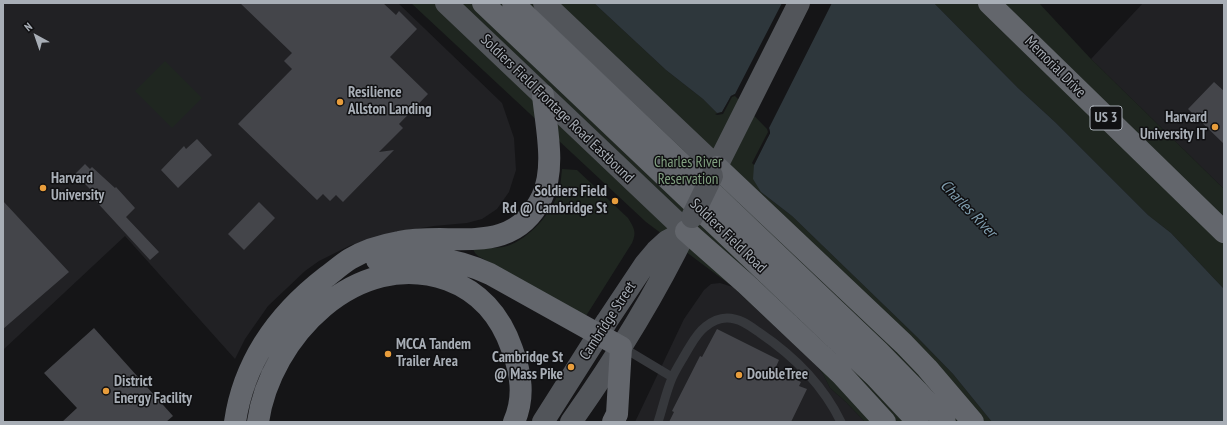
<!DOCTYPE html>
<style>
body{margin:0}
#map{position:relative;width:1227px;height:425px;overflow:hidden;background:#151517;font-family:"PT Sans Narrow",sans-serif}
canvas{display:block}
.frame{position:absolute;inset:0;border:4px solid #a8aeb6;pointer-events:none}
.north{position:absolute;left:16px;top:16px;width:40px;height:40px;-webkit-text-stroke:3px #101012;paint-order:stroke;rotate:320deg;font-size:11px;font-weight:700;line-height:16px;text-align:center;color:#a8aeb6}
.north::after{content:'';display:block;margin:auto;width:14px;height:18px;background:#a8aeb6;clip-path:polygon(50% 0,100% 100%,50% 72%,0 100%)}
</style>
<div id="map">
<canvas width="1227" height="425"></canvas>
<div class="frame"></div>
<div class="north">N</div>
</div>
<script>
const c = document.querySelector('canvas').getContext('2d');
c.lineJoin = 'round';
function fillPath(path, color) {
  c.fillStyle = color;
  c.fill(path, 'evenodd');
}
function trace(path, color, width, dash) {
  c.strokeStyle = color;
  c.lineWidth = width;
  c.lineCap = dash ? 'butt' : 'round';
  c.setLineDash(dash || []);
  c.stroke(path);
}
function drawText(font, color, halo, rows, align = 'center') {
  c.font = font + ' "PT Sans Narrow",sans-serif';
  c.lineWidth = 3;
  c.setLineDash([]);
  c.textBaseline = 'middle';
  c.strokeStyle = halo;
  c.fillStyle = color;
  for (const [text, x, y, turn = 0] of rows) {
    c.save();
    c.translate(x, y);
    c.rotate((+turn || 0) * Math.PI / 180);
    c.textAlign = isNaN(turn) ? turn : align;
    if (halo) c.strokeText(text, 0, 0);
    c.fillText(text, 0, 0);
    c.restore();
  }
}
const built = new Path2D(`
 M 3,3 L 398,3 L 502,103 L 514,138 L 516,170 L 509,192 L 497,209 L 482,219 L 467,223 L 434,226 L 396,232 L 351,245 L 319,261 L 305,271 L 268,306 L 245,339 L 235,359 L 125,236 L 3,350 Z
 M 1143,3 L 1224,3 L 1224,189 L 1091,59 Z
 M 720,283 L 733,287 L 817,366 L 823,374 L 830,388 L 846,402 L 865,422 L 635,422 L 684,319 L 704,290 L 711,284 Z`);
const green = new Path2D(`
 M 411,3 L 594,3 L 666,70 L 703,99 L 717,113 L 731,96 L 735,94 L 769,128 L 761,192 L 792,216 L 917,337 L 953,374 L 992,422 L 865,422 L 846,402 L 830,388 L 823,374 L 817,366 L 733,287 L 646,222 Z
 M 934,3 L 1039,3 L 1091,59 L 1224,189 L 1224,289 L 1171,233 L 1148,215 L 1055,122 L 1018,88 Z
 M 165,61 L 202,98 L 172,128 L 135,91 Z
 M 562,169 L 577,170 L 628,218 C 634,228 637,232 632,243 L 586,316 L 478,256 L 475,253 L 473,249 C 485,247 496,249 507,246 C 529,239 553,212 559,190 C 561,184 561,176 562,169 Z`);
const water = new Path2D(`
 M 594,3 L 934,3 L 1018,88 L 1055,122 L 1148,215 L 1171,233 L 1224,289 L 1224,422 L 992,422 L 953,374 L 917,337 L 792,216 L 761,192 L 753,179 L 754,165 L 770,133 L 769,128 L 735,94 L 731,96 L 722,112 L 717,113 L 703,99 L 666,70 Z`);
const pier = new Path2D(`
 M 782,3 L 832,3 L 769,128 L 770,133 L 754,165 L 752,163 L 768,132 L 767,129 L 735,96 L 732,97 L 723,114 L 717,115 L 715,114 L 722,112 L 731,96 L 735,94 Z`);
const building = new Path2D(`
 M 240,3 L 383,3 L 396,15 L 399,11 L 417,29 L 390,57 L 428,94 L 399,124 L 403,128 L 379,152 L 394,150 L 343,202 L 336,195 L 330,201 L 323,194 L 317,200 L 238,124 L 292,69 L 284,61 L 292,53 Z
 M 1214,82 L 1224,91 L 1224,144 L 1188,109 Z
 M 197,139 L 212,155 L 178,188 L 161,170 L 184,146 L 186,149 Z
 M 85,164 L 90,169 L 92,167 L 115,188 L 116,187 L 135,208 L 126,217 L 159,252 L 150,260 L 93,198 L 96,195 L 75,174 Z
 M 3,201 L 69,272 L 3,329 Z
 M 259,202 L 275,218 L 244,250 L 228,234 Z
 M 94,328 L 173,416 L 166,422 L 62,422 L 77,408 L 44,373 Z
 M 717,329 L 779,360 L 775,369 L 801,382 L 799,386 L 807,389 L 791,422 L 669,422 L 674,412 L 672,411 L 700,356 L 702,357 Z`);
const lane = new Path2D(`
 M 622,347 L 672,377
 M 658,422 C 663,407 666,392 672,378 C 676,369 682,360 687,351 C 692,343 697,333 705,327 C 711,322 719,318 727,318 C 740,318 750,326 760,333 C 794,356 823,385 841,422`);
const primary = new Path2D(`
 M 446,3 L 686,231
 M 544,3 L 717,167
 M 712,176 L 799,3
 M 543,422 L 607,321 L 645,264 L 656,251 L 667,241 L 686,231
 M 571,422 C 615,360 654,297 687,229`);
const highway = new Path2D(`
 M 483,3 L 875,376 L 918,422
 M 513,3 L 878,351 L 919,393 L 945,422
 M 989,3 L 1224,232
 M 717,167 L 904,344 L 927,368 L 973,422
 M 686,231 L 746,284 L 842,375 L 885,422
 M 377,260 C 415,251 455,258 490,274 L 621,347 L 617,414 L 613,422
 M 235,422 C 244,361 278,314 326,277 C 334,271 342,264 350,259 C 365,250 382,245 399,242 C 452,231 512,259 542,197 C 556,168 546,126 543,95
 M 258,422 C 270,337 357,247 448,280 C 480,292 501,317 512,349 C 521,373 525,397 514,422`);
const primaryBridge = new Path2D(`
 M 692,217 L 712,176`);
const markers = [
 [340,102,4,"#e89d3c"],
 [1215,127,4,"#e89d3c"],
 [43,188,4,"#e89d3c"],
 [615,201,4,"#e89d3c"],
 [388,354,4,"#e89d3c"],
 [571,367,4,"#e89d3c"],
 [739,375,4,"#e89d3c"],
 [106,391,4,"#e89d3c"]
];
const shields = [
 [1106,118,32]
];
const shieldNames = [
 ["US 3",1106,118]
];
const streetNames = [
 ["Memorial Drive",1055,67,45],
 ["Soldiers Field Frontage Road Eastbound",557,109,44],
 ["Soldiers Field Road",728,236,44],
 ["Cambridge Street",608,321,-57]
];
const poiNames = [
 ["Resilience",348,93],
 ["Allston Landing",348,110],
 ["Harvard",1207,118,"right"],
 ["University IT",1207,135,"right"],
 ["Harvard",51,179],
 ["University",51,196],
 ["Soldiers Field",607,192,"right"],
 ["Rd @ Cambridge St",607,209,"right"],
 ["MCCA Tandem",396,345],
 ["Trailer Area",396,362],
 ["Cambridge St",563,358,"right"],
 ["@ Mass Pike",563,375,"right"],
 ["DoubleTree",747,375],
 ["District",114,382],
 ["Energy Facility",114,399]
];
const parkNames = [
 ["Charles River",688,163],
 ["Reservation",688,180]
];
const waterNames = [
 ["Charles River",968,209,46]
];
fillPath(built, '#212124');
fillPath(green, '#1f2620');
fillPath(water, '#2e373c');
fillPath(pier, '#151517');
fillPath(building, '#44454a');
trace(lane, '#36383c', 9);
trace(primary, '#52555a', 22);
trace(highway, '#63666c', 22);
trace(primaryBridge, '#52555a', 22);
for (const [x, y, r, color] of markers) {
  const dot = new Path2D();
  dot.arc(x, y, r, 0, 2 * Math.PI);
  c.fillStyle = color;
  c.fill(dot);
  trace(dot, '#101012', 1.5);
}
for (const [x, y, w] of shields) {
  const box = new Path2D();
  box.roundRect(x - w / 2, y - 12, w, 24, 3);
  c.fillStyle = '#101012';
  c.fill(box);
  trace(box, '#a8aeb6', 1);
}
drawText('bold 14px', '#a8aeb6', null, shieldNames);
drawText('15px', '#a8aeb6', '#101012', streetNames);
drawText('bold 15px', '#a8aeb6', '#101012', poiNames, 'left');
drawText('15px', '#81a080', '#101012', parkNames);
drawText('italic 16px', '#809eaf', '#101012', waterNames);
</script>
